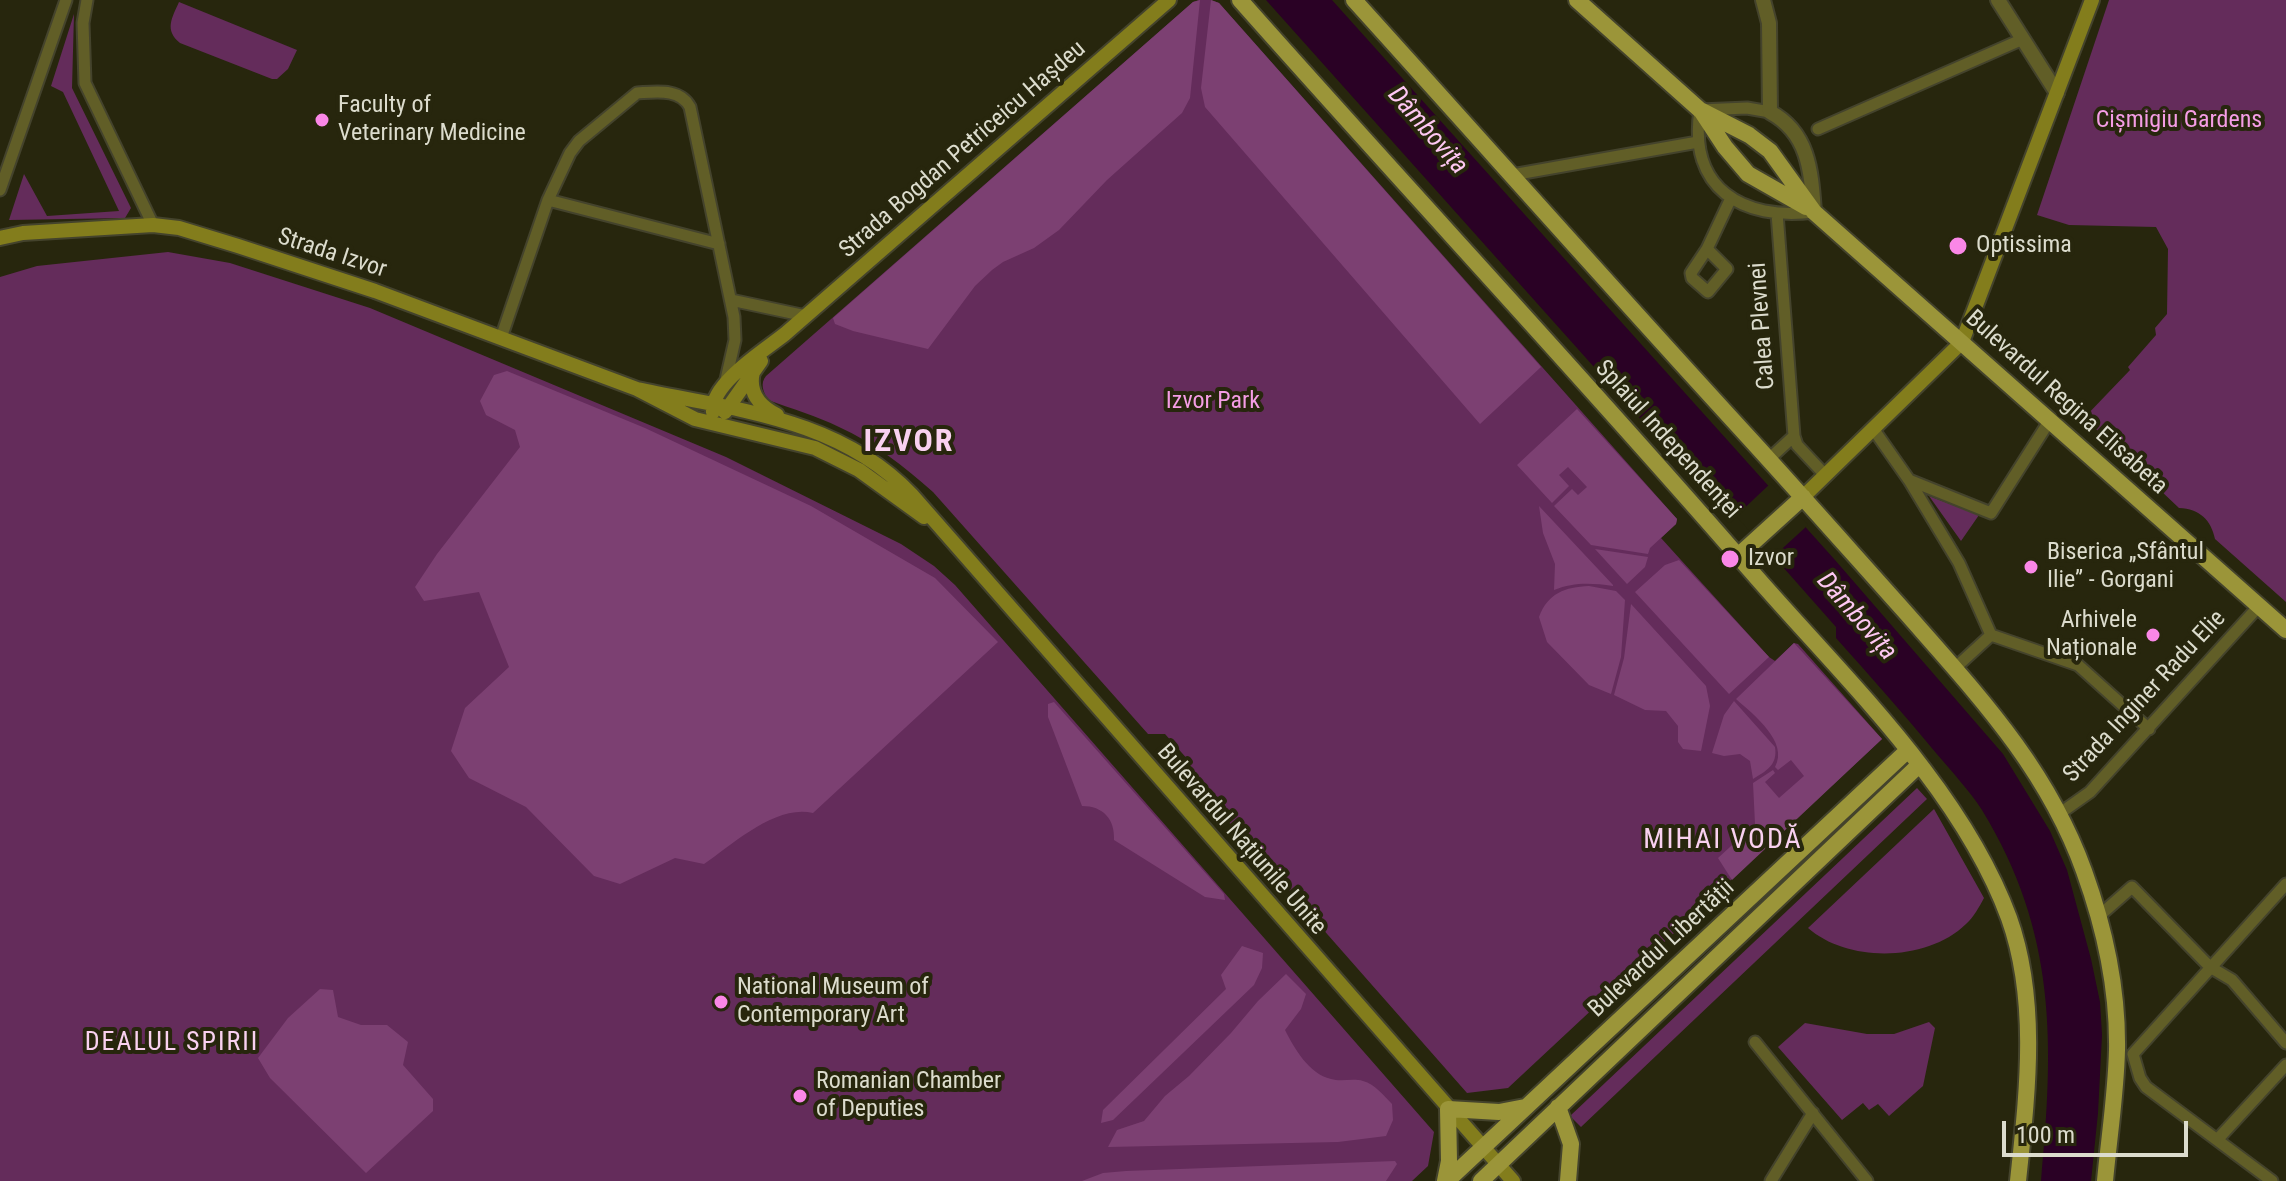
<!DOCTYPE html>
<meta charset="utf-8">
<style>
body{margin:0}
#map{position:relative;width:2286px;height:1181px;overflow:hidden;background:#27260d;font-family:"Roboto Condensed",sans-serif}
canvas{display:block}
.scale{position:absolute;left:2002px;top:1121px;width:186px;height:36px;box-sizing:border-box;border:4px solid #dcdccd;border-top:0;padding-left:10px;font-size:24px;line-height:28px;white-space:nowrap;color:#dcdccd;-webkit-text-stroke:6px #27260d;paint-order:stroke}
</style>
<div id="map">
<canvas width="2286" height="1181"></canvas>
<div class="scale">100 m</div>
</div>
<script>
const c = document.querySelector('canvas').getContext('2d');
c.lineJoin = 'round';
function fillPath(path, color) {
  c.fillStyle = color;
  c.fill(path, 'evenodd');
}
function trace(path, color, width, dash) {
  c.strokeStyle = color;
  c.lineWidth = width;
  c.lineCap = dash ? 'butt' : 'round';
  c.setLineDash(dash || []);
  c.stroke(path);
}
function drawText(font, color, halo, rows, align = 'center') {
  c.font = font + ' "Roboto Condensed",sans-serif';
  c.lineWidth = 8;
  c.setLineDash([]);
  c.textBaseline = 'middle';
  c.strokeStyle = halo;
  c.fillStyle = color;
  for (const [text, x, y, turn = 0] of rows) {
    c.save();
    c.translate(x, y);
    c.rotate((+turn || 0) * Math.PI / 180);
    c.textAlign = isNaN(turn) ? turn : align;
    if (halo) c.strokeText(text, 0, 0);
    c.fillText(text, 0, 0);
    c.restore();
  }
}
const green = new Path2D(`
 M 1199,0 L 1211,0 L 1219,3 L 1677,519 L 1676,524 L 1661,538 L 1769,657 L 1775,661 L 1794,643 L 1798,644 L 1882,739 L 1508,1088 L 1467,1093 L 1189,777 L 1190,762 L 1165,734 L 1148,734 L 933,492 C 904,466 874,443 839,427 C 817,416 792,409 768,400 C 763,392 760,383 766,376 L 1193,2 Z
 M 2109,0 L 2286,0 L 2286,602 L 2215,539 C 2211,520 2200,509 2179,508 L 2084,418 L 2130,370 L 2128,367 L 2156,335 L 2155,328 L 2167,314 L 2168,249 L 2156,227 L 2069,225 L 2037,215 Z
 M 179,2 L 297,50 L 288,69 L 277,79 L 272,79 L 180,43 C 164,30 172,18 179,2 Z
 M 74,14 L 72,88 L 131,208 L 125,218 L 9,220 L 24,174 L 47,216 L 119,211 L 63,92 L 51,86 Z
 M 168,252 L 230,263 L 370,308 L 726,457 L 901,544 L 934,566 L 955,585 L 1434,1132 L 1428,1166 L 1412,1181 L 0,1181 L 0,277 L 37,266 Z
 M 1929,496 L 1979,515 L 1961,541 Z
 M 1917,788 L 1927,799 L 1581,1127 L 1570,1116 Z
 M 1934,809 L 1984,898 C 1979,907 1974,917 1966,924 C 1927,962 1848,963 1808,928 Z
 M 1929,1022 L 1935,1028 L 1923,1086 L 1889,1116 L 1878,1104 L 1869,1110 L 1863,1103 L 1842,1120 L 1778,1047 L 1805,1023 L 1867,1034 L 1894,1034 Z`);
const forest = new Path2D(`
 M 1200,0 L 1190,98 L 1182,113 L 1107,180 L 1059,230 L 1034,248 L 1003,262 L 992,270 L 975,286 L 928,349 L 853,331 L 835,324 L 833,318 L 1193,2 Z
 M 1211,0 L 1219,3 L 1541,367 L 1480,424 L 1205,107 L 1201,88 Z
 M 507,371 L 645,428 L 811,506 L 935,578 L 998,642 L 813,813 C 776,804 733,844 704,864 L 675,858 L 620,884 L 594,876 L 526,807 L 469,778 L 451,751 L 465,708 L 509,667 L 479,592 L 424,601 L 415,587 L 437,554 L 520,447 L 515,430 L 486,415 L 480,401 L 494,375 Z
 M 1577,409 L 1677,519 L 1676,524 L 1650,548 L 1648,554 L 1591,545 L 1554,506 L 1572,489 L 1578,495 L 1587,487 L 1568,467 L 1559,475 L 1569,486 L 1552,503 L 1517,465 Z
 M 1539,506 L 1613,585 L 1613,586 C 1591,583 1574,582 1554,590 L 1555,564 L 1543,533 Z
 M 1595,549 L 1648,557 L 1645,567 L 1627,584 Z
 M 1679,560 L 1769,657 L 1729,694 L 1635,592 L 1665,565 Z
 M 1589,586 L 1616,591 L 1625,600 L 1621,657 L 1611,694 L 1589,685 L 1547,642 L 1539,617 C 1548,593 1565,587 1589,586 Z
 M 1631,604 L 1706,686 L 1710,706 L 1701,751 L 1683,749 L 1678,742 L 1678,726 L 1666,711 L 1645,710 L 1614,695 L 1624,658 Z
 M 1794,643 L 1882,739 L 1732,880 L 1718,858 L 1755,824 L 1753,783 L 1773,770 L 1775,773 L 1765,782 L 1779,798 L 1804,776 L 1791,760 L 1778,770 L 1775,767 C 1789,742 1754,715 1736,699 Z
 M 1734,701 L 1775,747 C 1778,765 1766,771 1753,779 L 1750,761 L 1740,754 L 1724,756 L 1712,753 L 1724,715 Z
 M 1054,702 L 1224,894 L 1225,900 L 1205,897 L 1114,840 C 1115,819 1103,806 1082,806 L 1048,717 L 1048,704 Z
 M 1242,946 L 1263,953 L 1262,968 L 1254,985 L 1113,1120 L 1101,1123 L 1103,1110 L 1226,989 L 1221,975 Z
 M 1286,974 L 1306,994 L 1301,1009 L 1285,1030 C 1294,1048 1309,1074 1331,1079 C 1341,1082 1353,1078 1363,1081 C 1375,1084 1384,1096 1392,1104 L 1393,1120 L 1386,1136 L 1338,1142 L 1108,1147 L 1117,1130 L 1144,1121 L 1165,1096 L 1189,1076 L 1231,1033 L 1258,1001 Z
 M 320,989 L 333,990 L 338,1017 L 361,1025 L 387,1025 L 408,1042 L 403,1065 L 433,1099 L 433,1111 L 366,1173 L 270,1078 L 258,1058 L 288,1018 Z
 M 1395,1161 L 1397,1164 L 1386,1181 L 1082,1181 L 1103,1173 L 1126,1171 Z`);
const water = new Path2D(`
 M 1266,0 L 1332,0 L 1835,560 L 2003,754 L 2050,831 L 2067,870 L 2091,959 L 2100,1002 L 2102,1035 L 2098,1113 L 2091,1181 L 2041,1181 C 2054,1043 2057,933 1982,810 C 1969,790 1952,772 1936,753 C 1904,714 1870,676 1836,638 L 1836,627 L 1668,437 L 1653,433 Z`);
const pier = new Path2D(`
 M 1771,483 L 1808,525 L 1773,557 L 1736,516 Z`);
const minor = new Path2D(`
 M 87,0 L 83,23 L 85,83 L 153,225
 M 1770,112 L 1747,108 L 1700,110 C 1688,188 1742,221 1814,212
 M 1818,129 L 2023,39
 M 1512,175 L 1698,142
 M 0,190 L 66,0
 M 548,200 L 719,244
 M 1777,213 L 1794,436 L 1797,445 L 1826,476
 M 1707,249 L 1727,269 L 1708,292 L 1692,278 L 1691,273 L 1707,249 L 1731,198
 M 731,300 L 806,316
 M 501,338 L 548,200 L 570,153 L 579,141 L 637,93 C 656,92 680,88 690,107 L 734,317 L 735,340 L 725,384
 M 1874,430 L 1909,480 L 1959,563 L 1991,635 L 2078,665 L 2149,729
 M 1769,459 L 1794,436
 M 1909,480 L 1991,513 L 2050,420
 M 1955,668 L 1991,635
 M 2059,814 L 2090,792 L 2259,606
 M 2099,916 L 2132,887 L 2210,967 L 2232,980 L 2286,1043
 M 1755,1042 L 1867,1181
 M 2133,1054 L 2286,884
 M 2133,1054 L 2140,1078 L 2146,1087 L 2272,1181
 M 2217,1140 L 2286,1065
 M 1771,1181 L 1813,1113`);
const tertiary = new Path2D(`
 M 1763,0 L 1769,23 L 1770,112 C 1809,133 1811,171 1814,212
 M 1998,0 L 2057,93`);
const secondary = new Path2D(`
 M 0,238 L 23,233 L 153,225 L 179,228 L 238,246 L 375,291 L 637,389 L 695,419 L 815,448 L 859,470 L 924,517
 M 753,372 C 748,392 759,406 777,415
 M 637,389 C 735,410 839,418 912,495 L 1513,1181
 M 713,412 C 710,384 765,350 785,334 L 1169,0
 M 725,412 L 761,361
 M 1803,497 L 1962,342 L 2092,0`);
const primary = new Path2D(`
 M 1240,0 C 1409,191 1584,378 1751,571 C 1841,675 1961,787 2009,918 C 2039,1002 2027,1095 2018,1181
 M 1354,0 C 1486,146 1617,294 1751,440 C 1803,497 1855,556 1907,614 C 1978,695 2047,768 2084,871 C 2105,929 2118,989 2117,1050 C 2116,1093 2109,1138 2105,1181
 M 1577,0 L 1700,110 L 1749,135 L 1770,151 L 1814,212 L 2286,630
 M 1702,112 L 1725,147 L 1748,174 L 1806,207
 M 1738,556 L 1803,497
 M 1558,1107 L 1571,1144 L 1568,1181
 M 1445,1181 L 1449,1161 L 1448,1109 L 1499,1112 L 1525,1107
 M 1447,1181 L 1907,751
 M 1481,1181 L 1919,765`);
const markers = [
 [322,120,8,"#fa87e7"],
 [1958,246,10,"#fa87e7"],
 [1730,559,10,"#fa87e7"],
 [2031,567,8,"#fa87e7"],
 [2153,635,8,"#fa87e7"],
 [721,1002,8,"#fa87e7"],
 [800,1096,8,"#fa87e7"]
];
const poiNames = [
 ["Faculty of",338,106],
 ["Veterinary Medicine",338,134],
 ["Optissima",1976,246],
 ["Biserica „Sfântul",2047,553],
 ["Ilie” - Gorgani",2047,581],
 ["Izvor",1748,559],
 ["Arhivele",2137,621,"right"],
 ["Naționale",2137,649,"right"],
 ["National Museum of",737,988],
 ["Contemporary Art",737,1016],
 ["Romanian Chamber",816,1082],
 ["of Deputies",816,1110]
];
const parkNames = [
 ["Cișmigiu Gardens",2179,121],
 ["Izvor Park",1213,402]
];
const streetNames = [
 ["Strada Bogdan Petriceicu Hașdeu",963,150,-41],
 ["Strada Izvor",332,254,18],
 ["Calea Plevnei",1763,326,-94],
 ["Bulevardul Regina Elisabeta",2066,403,42],
 ["Splaiul Independenței",1667,440,48],
 ["Strada Inginer Radu Elie",2145,697,-47],
 ["Bulevardul Națiunile Unite",1241,840,49],
 ["Bulevardul Libertății",1662,949,-43]
];
const waterNames = [
 ["Dâmbovița",1427,131,49],
 ["Dâmbovița",1856,617,49]
];
const neighbourhoodNames = [
 ["DEALUL SPIRII",172,1043]
];
const quarterNames = [
 ["MIHAI VODĂ",1723,841]
];
const districtNames = [
 ["IZVOR",909,443]
];
fillPath(green, '#642c5b');
fillPath(forest, '#7c4072');
fillPath(water, '#2a0125');
fillPath(pier, '#27260d');
trace(minor, '#44432c', 15);
trace(tertiary, '#44432c', 18);
trace(secondary, '#44432c', 18);
trace(primary, '#44432c', 20);
trace(minor, '#615e27', 11);
trace(tertiary, '#615e27', 14);
trace(secondary, '#837d1c', 14);
trace(primary, '#9b9539', 16);
for (const [x, y, r, color] of markers) {
  const dot = new Path2D();
  dot.arc(x, y, r, 0, 2 * Math.PI);
  c.fillStyle = color;
  c.fill(dot);
  trace(dot, '#27260d', 3);
}
drawText('24px', '#dcdccd', '#27260d', poiNames, 'left');
drawText('24px', '#f59de5', '#27260d', parkNames);
drawText('24px', '#dcdccd', '#27260d', streetNames);
drawText('italic 26px', '#fec8f3', '#27260d', waterNames);
c.letterSpacing = '2px';
drawText('26px', '#f9d1f0', '#27260d', neighbourhoodNames);
c.letterSpacing = '0px';
c.letterSpacing = '2px';
drawText('28px', '#f9d1f0', '#27260d', quarterNames);
c.letterSpacing = '0px';
c.letterSpacing = '2px';
drawText('bold 32px', '#f9d1f0', '#27260d', districtNames);
c.letterSpacing = '0px';
</script>
